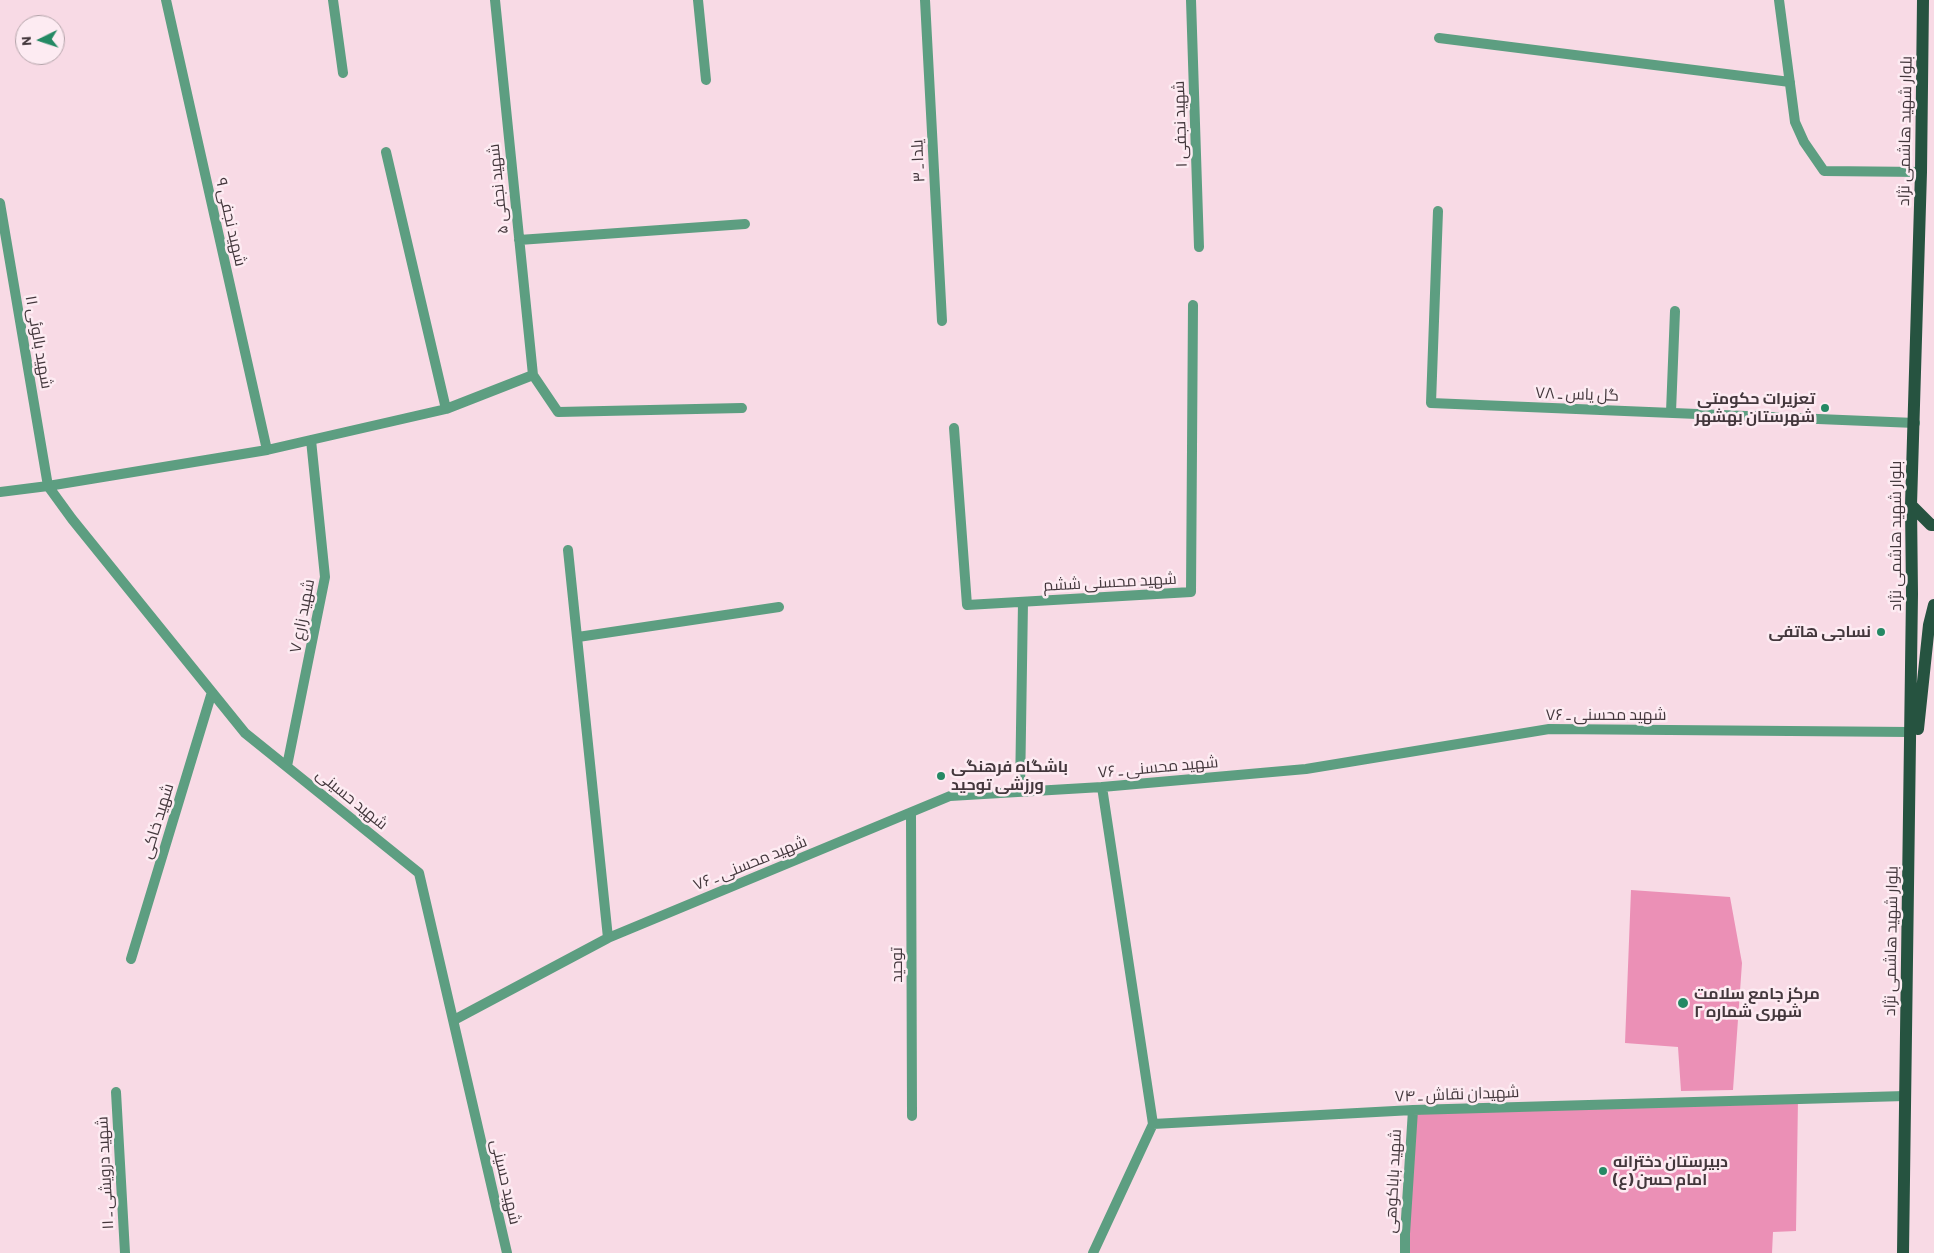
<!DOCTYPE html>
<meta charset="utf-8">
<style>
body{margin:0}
#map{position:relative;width:1934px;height:1253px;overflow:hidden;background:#f8dae5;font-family:Barlow,sans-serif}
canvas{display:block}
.north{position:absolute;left:15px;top:15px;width:50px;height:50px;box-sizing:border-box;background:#fdebf2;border:1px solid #b3a3a9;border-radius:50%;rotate:266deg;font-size:14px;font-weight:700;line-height:20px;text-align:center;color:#43373c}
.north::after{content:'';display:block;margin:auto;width:18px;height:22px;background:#248964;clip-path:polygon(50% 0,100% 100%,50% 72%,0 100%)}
</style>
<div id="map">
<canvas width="1934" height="1253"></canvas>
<div class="north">N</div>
</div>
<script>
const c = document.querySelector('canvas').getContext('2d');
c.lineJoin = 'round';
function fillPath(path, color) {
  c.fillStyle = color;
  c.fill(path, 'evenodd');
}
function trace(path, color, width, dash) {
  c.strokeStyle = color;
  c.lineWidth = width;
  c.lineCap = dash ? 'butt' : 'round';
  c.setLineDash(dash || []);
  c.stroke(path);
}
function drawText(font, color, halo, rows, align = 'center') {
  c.font = font + ' Barlow,Cairo,sans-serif';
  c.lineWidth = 5;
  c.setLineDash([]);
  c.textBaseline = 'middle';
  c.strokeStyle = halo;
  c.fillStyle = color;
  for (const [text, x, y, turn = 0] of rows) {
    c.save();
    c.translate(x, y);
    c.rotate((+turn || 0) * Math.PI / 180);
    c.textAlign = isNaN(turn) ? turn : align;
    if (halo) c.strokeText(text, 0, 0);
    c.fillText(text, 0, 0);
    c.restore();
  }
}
const building = new Path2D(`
 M 1631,890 L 1730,897 L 1742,963 L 1733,1090 L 1681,1091 L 1678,1047 L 1625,1043 Z
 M 1798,1099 L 1796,1231 L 1773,1232 L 1772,1253 L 1406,1253 L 1413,1110 Z`);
const service = new Path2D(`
 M 1671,412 L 1675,311`);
const minor = new Path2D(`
 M 166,0 L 267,450
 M 333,0 L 343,73
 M 495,0 L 533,375 L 558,412 L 742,408
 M 698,0 L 706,80
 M 925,0 L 942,321
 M 1191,0 L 1199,247
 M 1779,0 L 1795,122 L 1804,142 L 1824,171 L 1921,172
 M 1439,38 L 1790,82
 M 386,152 L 446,409
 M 0,203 L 48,486 L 267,450 L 446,409 L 533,375
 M 1438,211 L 1431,403 L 1915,423
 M 519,240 L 745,224
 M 954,428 L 967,605 L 1191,592 L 1193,305
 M 0,492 L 48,486 L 72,519 L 245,733 L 419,873 L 507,1253
 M 568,550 L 608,938
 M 578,637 L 779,607
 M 287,766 L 325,577 L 311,440
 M 1102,787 L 1153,1124
 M 1020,792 L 1023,602
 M 911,813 L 912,1116
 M 131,959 L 212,692
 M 454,1020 L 608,938 L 950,796 L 1102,787 L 1306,769 L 1549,729 L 1910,732
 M 116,1092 L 125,1253
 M 1093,1253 L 1153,1124 L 1413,1110 L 1905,1096
 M 1405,1253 L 1405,1234 L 1413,1110`);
const primary = new Path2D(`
 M 1911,505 L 1931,525 L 1934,525
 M 1918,729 L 1929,625 L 1934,605
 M 1903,1253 L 1912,594 L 1911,505 L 1921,172 L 1923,0`);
const markers = [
 [1825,408,5,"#248964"],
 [1881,632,5,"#248964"],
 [941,776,5,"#248964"],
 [1683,1003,6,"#248964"],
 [1603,1171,5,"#248964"]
];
const streetNames = [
 ["شهید نجفی ۱",1180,124,-92],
 ["بلوار شهید هاشمی نژاد",1905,131,-89],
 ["یلدا ـ ۳",918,161,-93],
 ["شهید نجفی ۵",498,189,-96],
 ["شهید نجفی ۹",231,222,77],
 ["شهید بالوئی ۱۱",39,342,80],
 ["گل یاس ـ ۷۸",1577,394,2],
 ["بلوار شهید هاشمی نژاد",1896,536,-90],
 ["شهید محسنی ششم",1110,582,-3],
 ["شهید زارع ۷",302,616,-79],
 ["شهید محسنی ـ ۷۶",1606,715],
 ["شهید محسنی ـ ۷۶",1158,767,-5],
 ["شهید حسینی",352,799,39],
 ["شهید خاکی",157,821,-73],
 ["شهید محسنی ـ ۷۶",750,863,-22],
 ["بلوار شهید هاشمی نژاد",1891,941,-89],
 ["توحید",897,965,-90],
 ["شهیدان نقاش ـ ۷۴",1457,1094,-2],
 ["شهید درویشی ـ ۱۱",105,1173,-93],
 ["شهید باباکوهی",1393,1181,-87],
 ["شهید حسینی",506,1182,77]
];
const poiNames = [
 ["تعزیرات حکومتی",1815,399,"right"],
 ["شهرستان بهشهر",1815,417,"right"],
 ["نساجی هاتفی",1871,632,"right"],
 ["باشگاه فرهنگی",951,767],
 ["ورزشی توحید",951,785],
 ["مرکز جامع سلامت",1694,994],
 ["شهری شماره ۲",1694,1012],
 ["دبیرستان دخترانه",1613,1162],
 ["امام حسن (ع)",1613,1180]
];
fillPath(building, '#eb90b6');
trace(service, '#5d9e81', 10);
trace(minor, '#5d9e81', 10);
trace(primary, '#265340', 12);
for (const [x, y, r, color] of markers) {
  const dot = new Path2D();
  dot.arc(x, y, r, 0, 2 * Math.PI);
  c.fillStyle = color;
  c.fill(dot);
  trace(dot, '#fdebf2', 2);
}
drawText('16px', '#43373c', '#fdebf2', streetNames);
drawText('bold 16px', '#43373c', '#fdebf2', poiNames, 'left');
</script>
